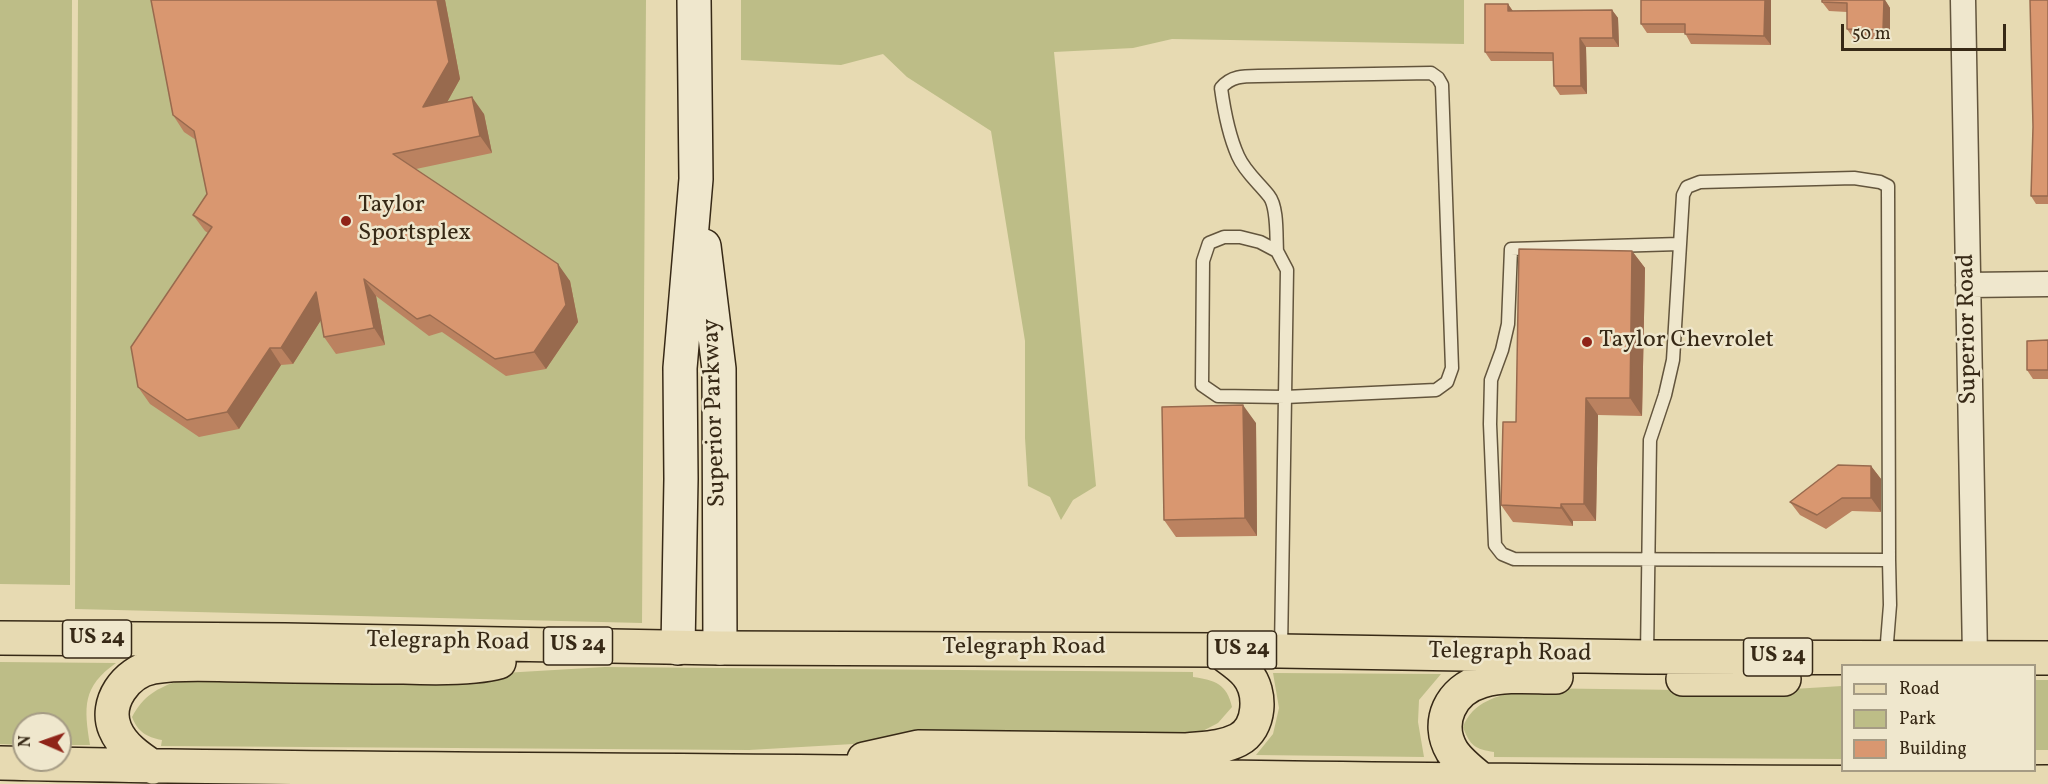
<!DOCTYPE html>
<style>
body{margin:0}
#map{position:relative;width:2048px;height:784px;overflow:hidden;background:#e7dab2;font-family:Vollkorn,serif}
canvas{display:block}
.legend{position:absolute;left:1841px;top:664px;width:195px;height:108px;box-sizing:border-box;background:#efe7cd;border:2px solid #a59b84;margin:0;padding:8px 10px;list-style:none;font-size:18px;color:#372916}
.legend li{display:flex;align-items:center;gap:12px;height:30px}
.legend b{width:30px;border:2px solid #a59b84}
.north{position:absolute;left:12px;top:712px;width:60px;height:60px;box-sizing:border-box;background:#efe7cd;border:2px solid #a59b84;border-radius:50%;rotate:272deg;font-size:16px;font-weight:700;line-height:24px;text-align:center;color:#372916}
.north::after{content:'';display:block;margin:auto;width:21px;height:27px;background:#8f2418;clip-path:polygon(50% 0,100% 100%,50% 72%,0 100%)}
.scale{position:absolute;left:1841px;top:24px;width:165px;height:27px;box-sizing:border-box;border:3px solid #372916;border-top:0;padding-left:8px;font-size:18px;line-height:21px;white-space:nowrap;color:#372916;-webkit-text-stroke:4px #efe7cd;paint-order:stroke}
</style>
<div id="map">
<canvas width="2048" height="784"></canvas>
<ul class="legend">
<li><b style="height:8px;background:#e7dab2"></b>Road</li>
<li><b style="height:16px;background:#bdbd87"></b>Park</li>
<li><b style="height:16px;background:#d99770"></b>Building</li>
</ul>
<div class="north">N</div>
<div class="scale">50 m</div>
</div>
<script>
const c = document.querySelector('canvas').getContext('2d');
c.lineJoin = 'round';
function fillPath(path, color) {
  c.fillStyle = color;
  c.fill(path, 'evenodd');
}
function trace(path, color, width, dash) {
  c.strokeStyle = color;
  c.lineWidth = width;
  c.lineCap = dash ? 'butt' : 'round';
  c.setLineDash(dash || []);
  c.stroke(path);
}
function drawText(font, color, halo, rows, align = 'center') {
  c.font = font + ' Vollkorn,serif';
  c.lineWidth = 5;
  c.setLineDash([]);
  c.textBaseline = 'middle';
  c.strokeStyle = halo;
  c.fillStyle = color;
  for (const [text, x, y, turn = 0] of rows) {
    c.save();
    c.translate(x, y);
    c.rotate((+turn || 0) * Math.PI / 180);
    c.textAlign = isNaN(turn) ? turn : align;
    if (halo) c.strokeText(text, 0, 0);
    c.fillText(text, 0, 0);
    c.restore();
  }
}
const green = new Path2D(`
 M 0,0 L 72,0 L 70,585 L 0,584 Z
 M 78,0 L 646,0 L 642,623 L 75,609 Z
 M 741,0 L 1464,0 L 1464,44 L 1172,39 L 1133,48 L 1054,52 L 1096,486 L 1073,500 L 1061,520 L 1050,497 L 1028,486 L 1025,438 L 1025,341 L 991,131 L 907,77 L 883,54 L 841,65 L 741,60 Z
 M 0,662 L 116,663 C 82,687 84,707 90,745 L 60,745 L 60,724 L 24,724 L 24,745 L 0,744 Z
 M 605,667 L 1193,672 L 1193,677 C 1215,680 1227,684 1232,707 L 1218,723 L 1195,735 L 888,742 L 749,750 L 161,746 L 162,740 C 146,737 138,732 132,717 C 144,695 156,689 180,680 L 436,677 Z
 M 1273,673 L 1441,674 L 1419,700 L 1418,722 L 1424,757 L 1256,755 L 1273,734 L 1279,708 Z
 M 2035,680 L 2048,680 L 2048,750 L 2035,750 Z
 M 1842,686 L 1842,759 L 1494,757 L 1494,752 C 1475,749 1470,746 1463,727 C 1472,702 1499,694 1523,692 L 1523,688 L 1761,691 Z`);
const lane = new Path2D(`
 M 1679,244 L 1511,249 L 1508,324 L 1502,350 L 1491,380 L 1490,424 L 1495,545 L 1502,554 L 1514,559 L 1889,560 L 1890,605 L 1886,655
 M 1277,251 C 1276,237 1278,207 1269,196 C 1259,183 1245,172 1238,156 C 1229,136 1224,110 1221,88 C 1231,76 1243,76 1258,76 L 1431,73 L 1438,78 L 1442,85 L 1452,368 L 1447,382 L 1436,390 L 1285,397 L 1218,396 L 1202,385 L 1203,261 L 1209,243 L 1224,237 L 1240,237 L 1260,242 L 1277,251 L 1287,270 C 1285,396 1284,523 1281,650
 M 1647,655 L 1650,440 L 1665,395 L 1673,360 L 1683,195 L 1687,187 L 1700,182 L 1854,178 L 1880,182 L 1888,186 L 1889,560`);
const street = new Path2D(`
 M 1963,0 L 1975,657
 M 1968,285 L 2048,284`);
const secondary = new Path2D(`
 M 704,246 L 719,369 L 720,648
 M 678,648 L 681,479 L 680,368 L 696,179 L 694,0`);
const primary = new Path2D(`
 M 0,638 L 285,640 L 720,648 L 1218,650 L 1647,657 L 2048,658
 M 1683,679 L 1784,679
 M 864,759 L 918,747 L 1187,750 C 1204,748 1222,748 1238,740 C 1261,728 1262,692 1247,674 C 1240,665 1228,658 1218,650
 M 0,763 C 309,770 617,769 926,773 C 1300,778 1674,784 2048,782
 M 153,767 C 138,757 122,746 115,729 C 104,703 126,672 153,667 C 182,662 214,665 244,665 C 297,666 351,667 404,667 C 430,668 475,669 499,662
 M 1482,780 C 1472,772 1459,762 1452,751 C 1435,722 1451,690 1482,681 C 1506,674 1532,677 1556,677`);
const wall = new Path2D(`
 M 151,0 L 445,0 L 460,79 L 447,102 L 484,114 L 492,153 L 416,169 L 570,281 L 578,322 L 546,369 L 506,376 L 442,332 L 429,336 L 376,296 L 385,345 L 336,354 L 324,337 L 321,320 L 293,364 L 281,365 L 239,429 L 199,437 L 150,404 L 138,387 L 208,233 L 205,231 L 193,215 L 207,194 L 196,140 L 184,132 L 173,115 Z
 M 1641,0 L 1771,0 L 1771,45 L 1691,44 L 1685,33 L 1647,33 L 1641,24 Z
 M 1822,0 L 1885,0 L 1890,8 L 1890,39 L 1854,39 L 1847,29 L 1847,12 L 1829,11 L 1822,2 Z
 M 2048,0 L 2048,204 L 2036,204 L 2031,196 L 2033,127 Z
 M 1508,4 L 1513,11 L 1612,10 L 1618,18 L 1619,47 L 1586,47 L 1587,94 L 1560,95 L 1554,86 L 1553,61 L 1491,61 L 1485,52 Z
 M 1632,251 L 1645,268 L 1642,416 L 1598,415 L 1596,521 L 1573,521 L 1573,526 L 1513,522 L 1501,505 L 1516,422 Z
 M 2048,340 L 2048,379 L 2033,379 L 2027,370 Z
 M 1256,423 L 1257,536 L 1176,537 L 1164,520 Z
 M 1871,466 L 1881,479 L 1881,512 L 1852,511 L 1826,529 L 1800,515 L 1790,502 Z`);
const shadedWall = new Path2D(`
 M 437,0 L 445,0 L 460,79 L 435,124 L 423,107 Z
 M 1765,0 L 1771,0 L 1771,45 L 1764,36 Z
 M 1884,0 L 1885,0 L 1890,8 L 1890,39 L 1883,30 Z
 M 1508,4 L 1514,13 L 1508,11 Z
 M 1612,10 L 1618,18 L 1619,47 L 1613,38 Z
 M 1580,38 L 1586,47 L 1587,94 L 1581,86 Z
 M 472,97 L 484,114 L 492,153 L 480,136 Z
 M 1632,251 L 1645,268 L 1642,416 L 1630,398 Z
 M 558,264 L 570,281 L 578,322 L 546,369 L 534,352 Z
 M 364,279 L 376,296 L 385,345 L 374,328 Z
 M 316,292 L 328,309 L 293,364 L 281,348 Z
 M 270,348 L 281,365 L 239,429 L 227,412 Z
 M 1586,398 L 1598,415 L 1596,521 L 1584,504 Z
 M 1243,405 L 1256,423 L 1257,536 L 1245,518 Z
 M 1871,466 L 1881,479 L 1881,512 L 1871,498 Z
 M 1561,504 L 1573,521 L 1573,526 L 1561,508 Z`);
const building = new Path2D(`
 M 151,0 L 437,0 L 449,62 L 423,107 L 472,97 L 480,136 L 393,154 L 558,264 L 566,305 L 534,352 L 495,359 L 430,315 L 417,319 L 364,279 L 374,328 L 324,337 L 316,292 L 281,348 L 270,348 L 227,412 L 187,420 L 138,387 L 131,347 L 212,227 L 193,215 L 207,194 L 194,131 L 173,115 Z
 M 1641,0 L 1765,0 L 1764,36 L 1685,34 L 1685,24 L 1641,24 Z
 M 1822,0 L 1884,0 L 1883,30 L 1847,29 L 1847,3 L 1822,2 Z
 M 2030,0 L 2048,0 L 2048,196 L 2031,196 L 2033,127 Z
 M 1485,4 L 1508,4 L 1508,11 L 1612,10 L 1613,38 L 1580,38 L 1581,86 L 1554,86 L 1553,53 L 1485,52 Z
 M 1519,249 L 1632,251 L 1630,398 L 1586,398 L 1584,504 L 1561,504 L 1561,508 L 1501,505 L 1503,422 L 1516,422 Z
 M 2048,340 L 2048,370 L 2027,370 L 2027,341 Z
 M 1243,405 L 1245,518 L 1164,520 L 1162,407 Z
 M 1838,465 L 1871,466 L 1871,498 L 1842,498 L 1817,515 L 1790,502 Z`);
const markers = [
 [346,221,6,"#8f2418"],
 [1587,342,6,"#8f2418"]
];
const shields = [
 [97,639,69],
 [578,646,69],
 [1242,650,69],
 [1778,657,69]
];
const shieldNames = [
 ["US 24",97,639],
 ["US 24",578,646],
 ["US 24",1242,650],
 ["US 24",1778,657]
];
const poiNames = [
 ["Taylor",358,207],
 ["Sportsplex",358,235],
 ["Taylor Chevrolet",1599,342]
];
const streetNames = [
 ["Superior Road",1969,329,-91],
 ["Superior Parkway",716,413,-92],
 ["Telegraph Road",448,643,1],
 ["Telegraph Road",1024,649],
 ["Telegraph Road",1510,654,1]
];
fillPath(green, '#bdbd87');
trace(lane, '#63553d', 15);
trace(street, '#63553d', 27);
trace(secondary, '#372916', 36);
trace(primary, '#372916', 36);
trace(lane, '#efe7cd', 12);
trace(street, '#efe7cd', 24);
trace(secondary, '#efe7cd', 33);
trace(primary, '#e7dab2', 33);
fillPath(wall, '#bb8260');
fillPath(shadedWall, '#986a4e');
fillPath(building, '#d99770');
trace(building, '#986a4e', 1.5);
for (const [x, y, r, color] of markers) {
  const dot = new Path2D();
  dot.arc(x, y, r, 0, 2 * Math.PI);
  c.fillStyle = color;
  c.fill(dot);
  trace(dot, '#efe7cd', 2);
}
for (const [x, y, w] of shields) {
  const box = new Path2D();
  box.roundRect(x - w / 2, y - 19, w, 38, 4.5);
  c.fillStyle = '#efe7cd';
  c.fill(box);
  trace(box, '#372916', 1.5);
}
drawText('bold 22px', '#372916', null, shieldNames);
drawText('24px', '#372916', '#efe7cd', poiNames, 'left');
drawText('24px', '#372916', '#efe7cd', streetNames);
</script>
